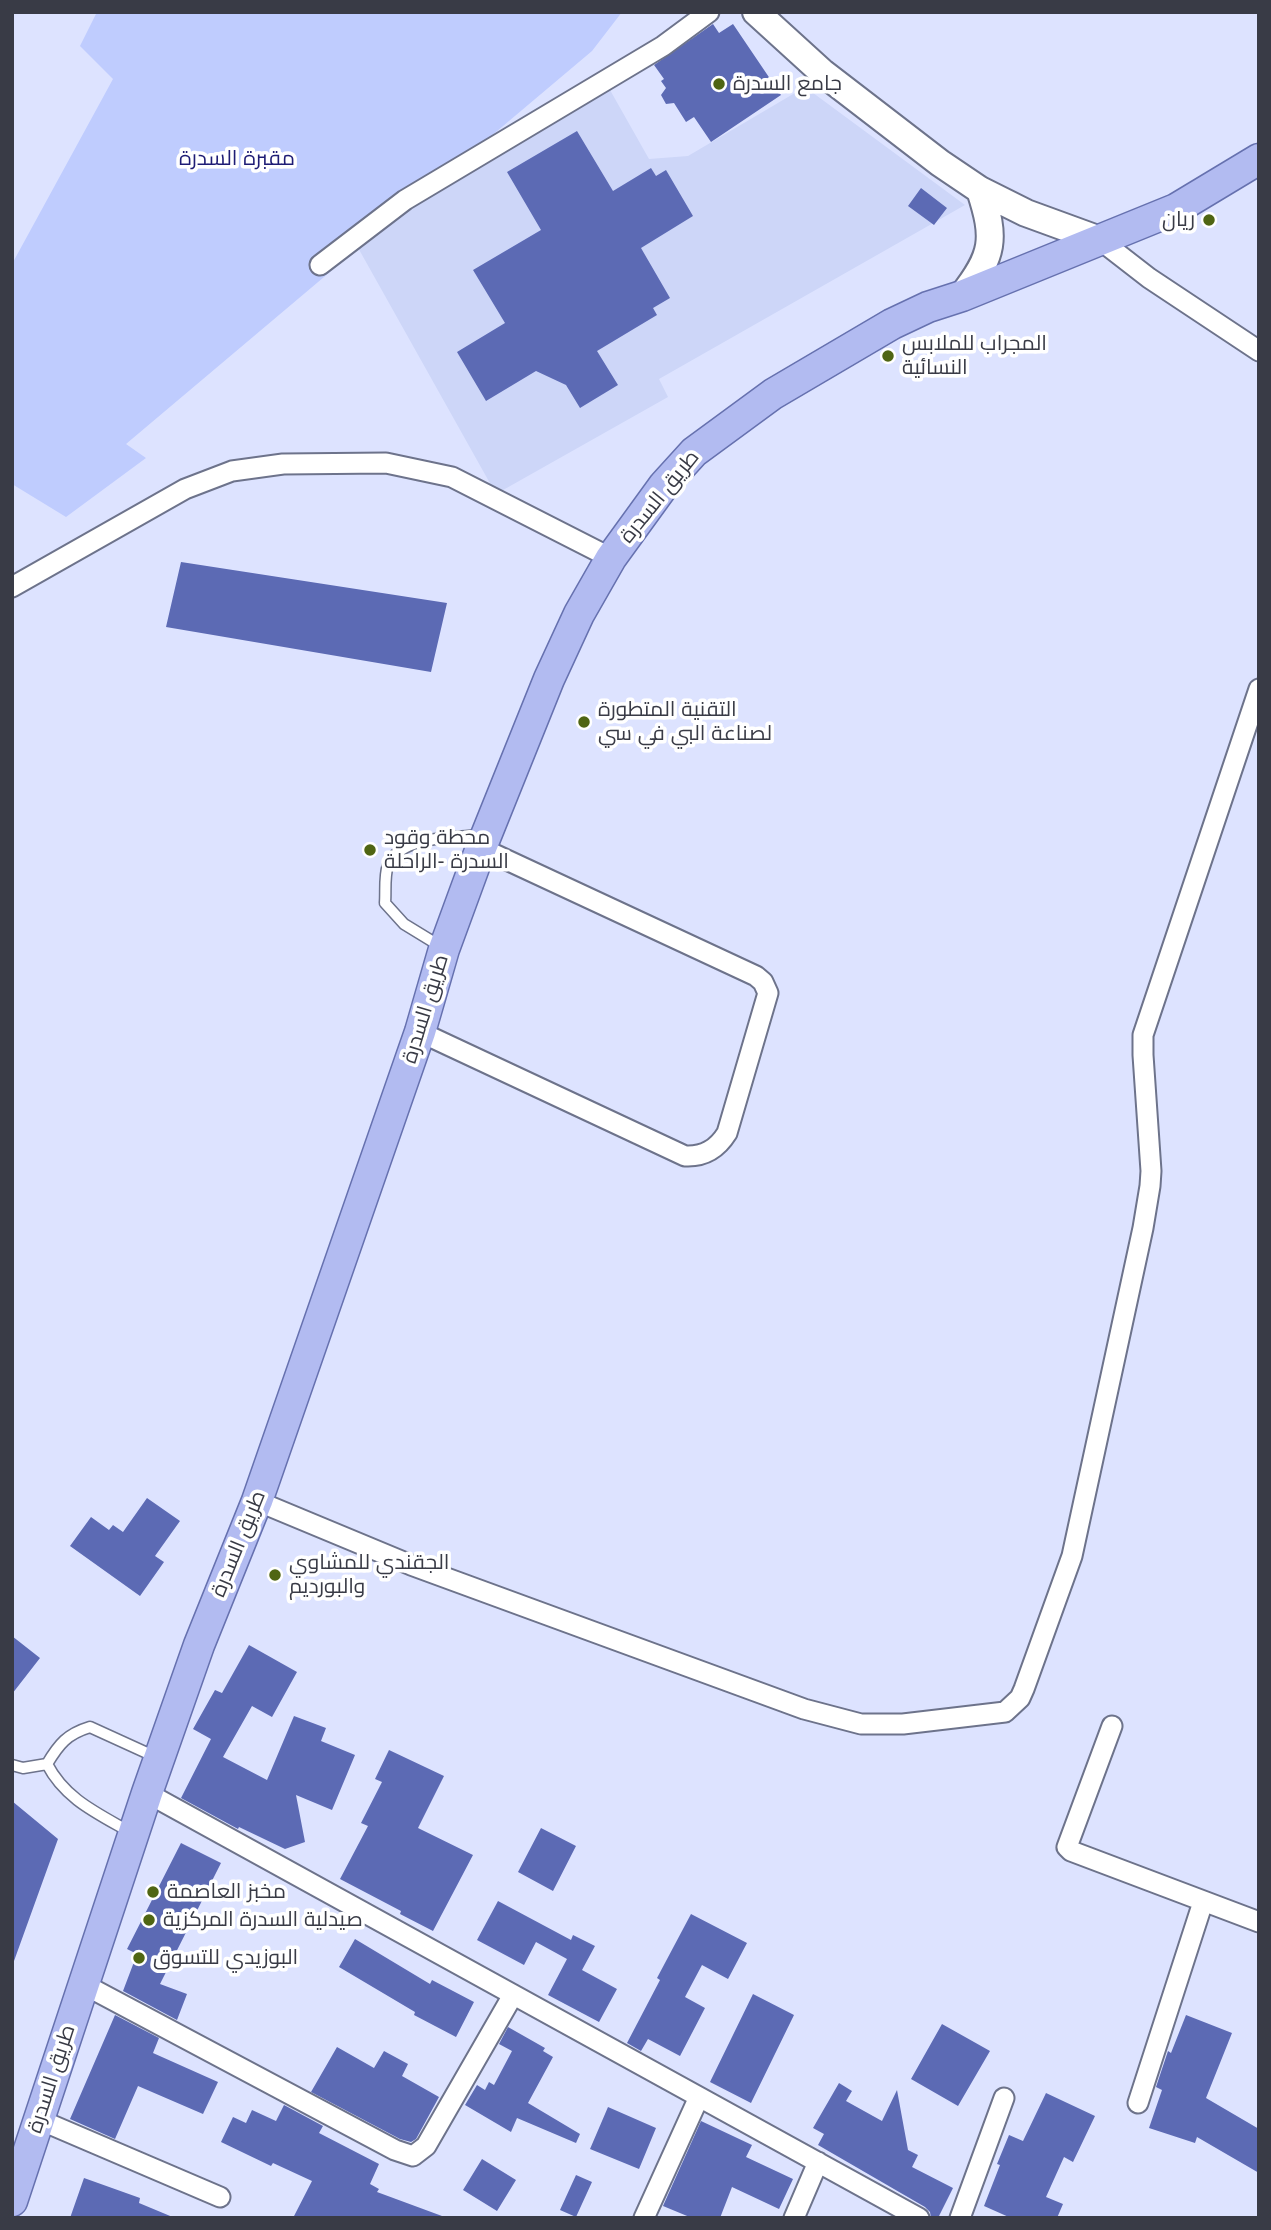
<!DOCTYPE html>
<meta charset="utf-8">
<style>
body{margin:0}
#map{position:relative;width:1271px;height:2230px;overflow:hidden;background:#dde3ff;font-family:Arial,sans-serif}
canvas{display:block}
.frame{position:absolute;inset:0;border:14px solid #393b46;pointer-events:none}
</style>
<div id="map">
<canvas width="1271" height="2230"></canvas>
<div class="frame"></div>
</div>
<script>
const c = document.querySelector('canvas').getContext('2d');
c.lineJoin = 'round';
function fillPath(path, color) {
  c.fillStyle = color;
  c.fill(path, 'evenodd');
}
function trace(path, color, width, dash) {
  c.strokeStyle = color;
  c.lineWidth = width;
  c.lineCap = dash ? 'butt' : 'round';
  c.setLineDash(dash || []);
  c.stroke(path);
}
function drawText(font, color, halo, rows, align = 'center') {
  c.font = font + ' Arial,Cairo,sans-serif';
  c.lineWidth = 7;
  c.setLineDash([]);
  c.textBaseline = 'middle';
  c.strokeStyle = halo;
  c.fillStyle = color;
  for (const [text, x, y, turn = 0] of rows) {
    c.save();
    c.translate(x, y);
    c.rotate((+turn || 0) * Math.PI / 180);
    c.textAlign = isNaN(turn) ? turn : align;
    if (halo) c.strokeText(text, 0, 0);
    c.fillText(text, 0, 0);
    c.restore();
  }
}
const built = new Path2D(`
 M 805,87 L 965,205 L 659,379 L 668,397 L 496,494 L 352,237 L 610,90 L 649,159 L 688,156 Z`);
const green = new Path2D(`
 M 97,12 L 622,12 L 592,51 L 126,444 L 146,458 L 66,517 L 12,484 L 12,264 L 113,79 L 80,46 Z`);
const building = new Path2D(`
 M 713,24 L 719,33 L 733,24 L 781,95 L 711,142 L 694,117 L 686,122 L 674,103 L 666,104 L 661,95 L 666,88 L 661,81 L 664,79 L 654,65 Z
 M 577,131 L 613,191 L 651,168 L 656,176 L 666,170 L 693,216 L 641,248 L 670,298 L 653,308 L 657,315 L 597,351 L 618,385 L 580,408 L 566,385 L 536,371 L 486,401 L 457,352 L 505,323 L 473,270 L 541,230 L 507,172 Z
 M 921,188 L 947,208 L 934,225 L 908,206 Z
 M 181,562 L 447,603 L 431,672 L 166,627 Z
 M 147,1498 L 180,1521 L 155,1556 L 164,1562 L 140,1596 L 70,1546 L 91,1517 L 109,1530 L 113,1525 L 123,1532 Z
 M 12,1636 L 40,1658 L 12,1694 Z
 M 249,1645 L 297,1672 L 272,1717 L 252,1706 L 223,1757 L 267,1780 L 294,1716 L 326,1728 L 321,1741 L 355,1755 L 332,1810 L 296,1795 L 305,1842 L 285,1849 L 239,1827 L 238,1829 L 181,1798 L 211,1739 L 193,1729 L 215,1690 L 222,1693 Z
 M 389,1750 L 444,1776 L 418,1828 L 473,1855 L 433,1931 L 400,1914 L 401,1911 L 340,1879 L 368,1826 L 361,1823 L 382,1782 L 375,1779 Z
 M 12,1801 L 58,1839 L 14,1961 L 12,1961 Z
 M 541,1828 L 576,1846 L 553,1891 L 518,1872 Z
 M 181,1843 L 221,1863 L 160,1984 L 187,1994 L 177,2020 L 123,1991 L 137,1954 L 127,1949 Z
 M 498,1901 L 571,1940 L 573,1935 L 595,1946 L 582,1970 L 617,1989 L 599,2022 L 548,1995 L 567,1959 L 536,1942 L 524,1965 L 477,1940 Z
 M 691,1914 L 747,1943 L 728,1979 L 702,1965 L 685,1997 L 705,2008 L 680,2056 L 648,2039 L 641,2051 L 627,2043 L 660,1980 L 657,1978 Z
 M 355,1939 L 430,1984 L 432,1980 L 474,2002 L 456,2037 L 414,2015 L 415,2012 L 339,1967 Z
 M 753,1994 L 794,2015 L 751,2103 L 710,2082 Z
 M 115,2015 L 159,2038 L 153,2053 L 218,2082 L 203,2114 L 138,2086 L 115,2139 L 70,2119 Z
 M 1186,2015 L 1232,2033 L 1206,2098 L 1259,2129 L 1259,2173 L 1197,2137 L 1195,2143 L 1149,2128 L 1162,2090 L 1156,2087 L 1168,2051 L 1171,2053 Z
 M 942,2024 L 990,2051 L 958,2106 L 911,2079 Z
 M 508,2027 L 545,2048 L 543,2051 L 553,2057 L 528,2103 L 580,2134 L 576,2143 L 517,2118 L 511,2132 L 465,2105 L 477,2085 L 485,2090 L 489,2082 L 494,2085 L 512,2051 L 499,2044 Z
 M 337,2047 L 374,2068 L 384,2051 L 408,2064 L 402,2076 L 439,2097 L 416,2139 L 411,2142 L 400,2139 L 311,2092 Z
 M 839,2083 L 852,2091 L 846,2101 L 882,2121 L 897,2090 L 908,2150 L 918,2155 L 912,2167 L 953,2188 L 938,2218 L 931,2218 L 930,2212 L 925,2207 L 818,2145 L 824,2134 L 813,2128 Z
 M 1046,2093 L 1095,2116 L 1073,2162 L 1064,2157 L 1046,2197 L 1063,2204 L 1057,2218 L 1011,2218 L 984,2206 L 1000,2165 L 997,2164 L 1009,2135 L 1023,2141 Z
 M 284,2105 L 323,2126 L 319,2133 L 379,2164 L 370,2184 L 379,2189 L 377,2192 L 442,2216 L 441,2218 L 293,2218 L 312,2181 L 273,2163 L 271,2166 L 221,2142 L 233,2117 L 246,2123 L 252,2110 L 276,2121 Z
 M 608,2107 L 656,2128 L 639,2169 L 590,2149 Z
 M 701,2121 L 752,2145 L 746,2157 L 793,2179 L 779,2209 L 732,2187 L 720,2218 L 692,2218 L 663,2206 Z
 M 482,2159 L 516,2180 L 497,2211 L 463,2190 Z
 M 576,2175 L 592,2182 L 576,2217 L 560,2210 Z
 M 84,2178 L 140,2198 L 139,2203 L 175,2218 L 70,2218 Z`);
const lane = new Path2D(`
 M 440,946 L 404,924 L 385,903 C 386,892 384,876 388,865 C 401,835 454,838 482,835
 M 12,1765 L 23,1768 L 47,1764
 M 130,1832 C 97,1813 65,1799 47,1764 C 59,1744 67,1734 90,1727 L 158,1758`);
const street = new Path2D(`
 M 1100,240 L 1149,278 L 1259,351
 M 320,265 L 405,200 L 663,46 L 709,12
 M 12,587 L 185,489 L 232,471 L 283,464 L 386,463 L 452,477 L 611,558
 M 420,1032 L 685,1156 C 704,1157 717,1149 727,1133 L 768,993 L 763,982 L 756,976 L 481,848
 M 257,1501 L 411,1565 L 804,1709 L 861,1724 L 903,1724 L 1005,1712 L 1020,1698 L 1024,1689 L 1072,1556 L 1143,1228 L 1150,1186 L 1151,1171 L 1143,1055 L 1143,1035 L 1259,689
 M 1112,1726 L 1067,1847 L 1071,1851 L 1259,1922
 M 147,1793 L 919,2218
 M 83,1984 L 395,2150 L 413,2156 L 426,2146 L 513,1995
 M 1138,2103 L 1203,1902
 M 40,2120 L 220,2197
 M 644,2218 L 699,2097
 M 794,2218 L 818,2162
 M 960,2218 L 1004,2098`);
const secondary = new Path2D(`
 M 756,12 L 823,73 L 940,163 L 980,190 L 1026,213 L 1100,240
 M 962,296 C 994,255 996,239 980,190`);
const primary = new Path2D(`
 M 12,2201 L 147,1793 L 199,1645 L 257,1501 L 420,1032 L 444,949 L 481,848 L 549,679 L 579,614 L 611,558 L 664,485 L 694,452 L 773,394 L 892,324 L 928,307 L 962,296 L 1176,209 L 1259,159`);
const markers = [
 [719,84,7,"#4f6513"],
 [1209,220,7,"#4f6513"],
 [888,356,7,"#4f6513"],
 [584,722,7,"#4f6513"],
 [370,850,7,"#4f6513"],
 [275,1575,7,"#4f6513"],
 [153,1892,7,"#4f6513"],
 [149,1920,7,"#4f6513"],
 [139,1958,7,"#4f6513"]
];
const poiNames = [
 ["جامع السدرة",733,84],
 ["ريان",1195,220,"right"],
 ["المجراب للملابس",902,344],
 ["النسائية",902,368],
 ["التقنية المتطورة",598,710],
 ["لصناعة البي في سي",598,734],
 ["محطة وقود",384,838],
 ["السدرة -الراحلة",384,862],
 ["الجقندي للمشاوي",289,1563],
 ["والبورديم",289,1587],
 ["مخبز العاصمة",167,1892],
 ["صيدلية السدرة المركزية",163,1920],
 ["البوزيدي للتسوق",153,1958]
];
const parkNames = [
 ["مقبرة السدرة",237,159]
];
const streetNames = [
 ["طريق السدرة",660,497,-51],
 ["طريق السدرة",426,1009,-73],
 ["طريق السدرة",239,1544,-68],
 ["طريق السدرة",52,2079,-72]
];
fillPath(built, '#cdd6f8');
fillPath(green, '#bfccfe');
fillPath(building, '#5c6ab4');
trace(lane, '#6d738b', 13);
trace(street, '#6d738b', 23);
trace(secondary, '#6d738b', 30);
trace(primary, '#6671af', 33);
trace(lane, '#fff', 10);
trace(street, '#fff', 19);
trace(secondary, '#fff', 26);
trace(primary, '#b2bbf1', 30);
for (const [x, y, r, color] of markers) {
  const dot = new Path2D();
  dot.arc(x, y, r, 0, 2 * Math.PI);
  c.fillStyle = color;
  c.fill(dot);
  trace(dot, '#fff', 2.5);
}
drawText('21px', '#393b46', '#fff', poiNames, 'left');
drawText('21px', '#1e1c75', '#fff', parkNames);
drawText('21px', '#393b46', '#fff', streetNames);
</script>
